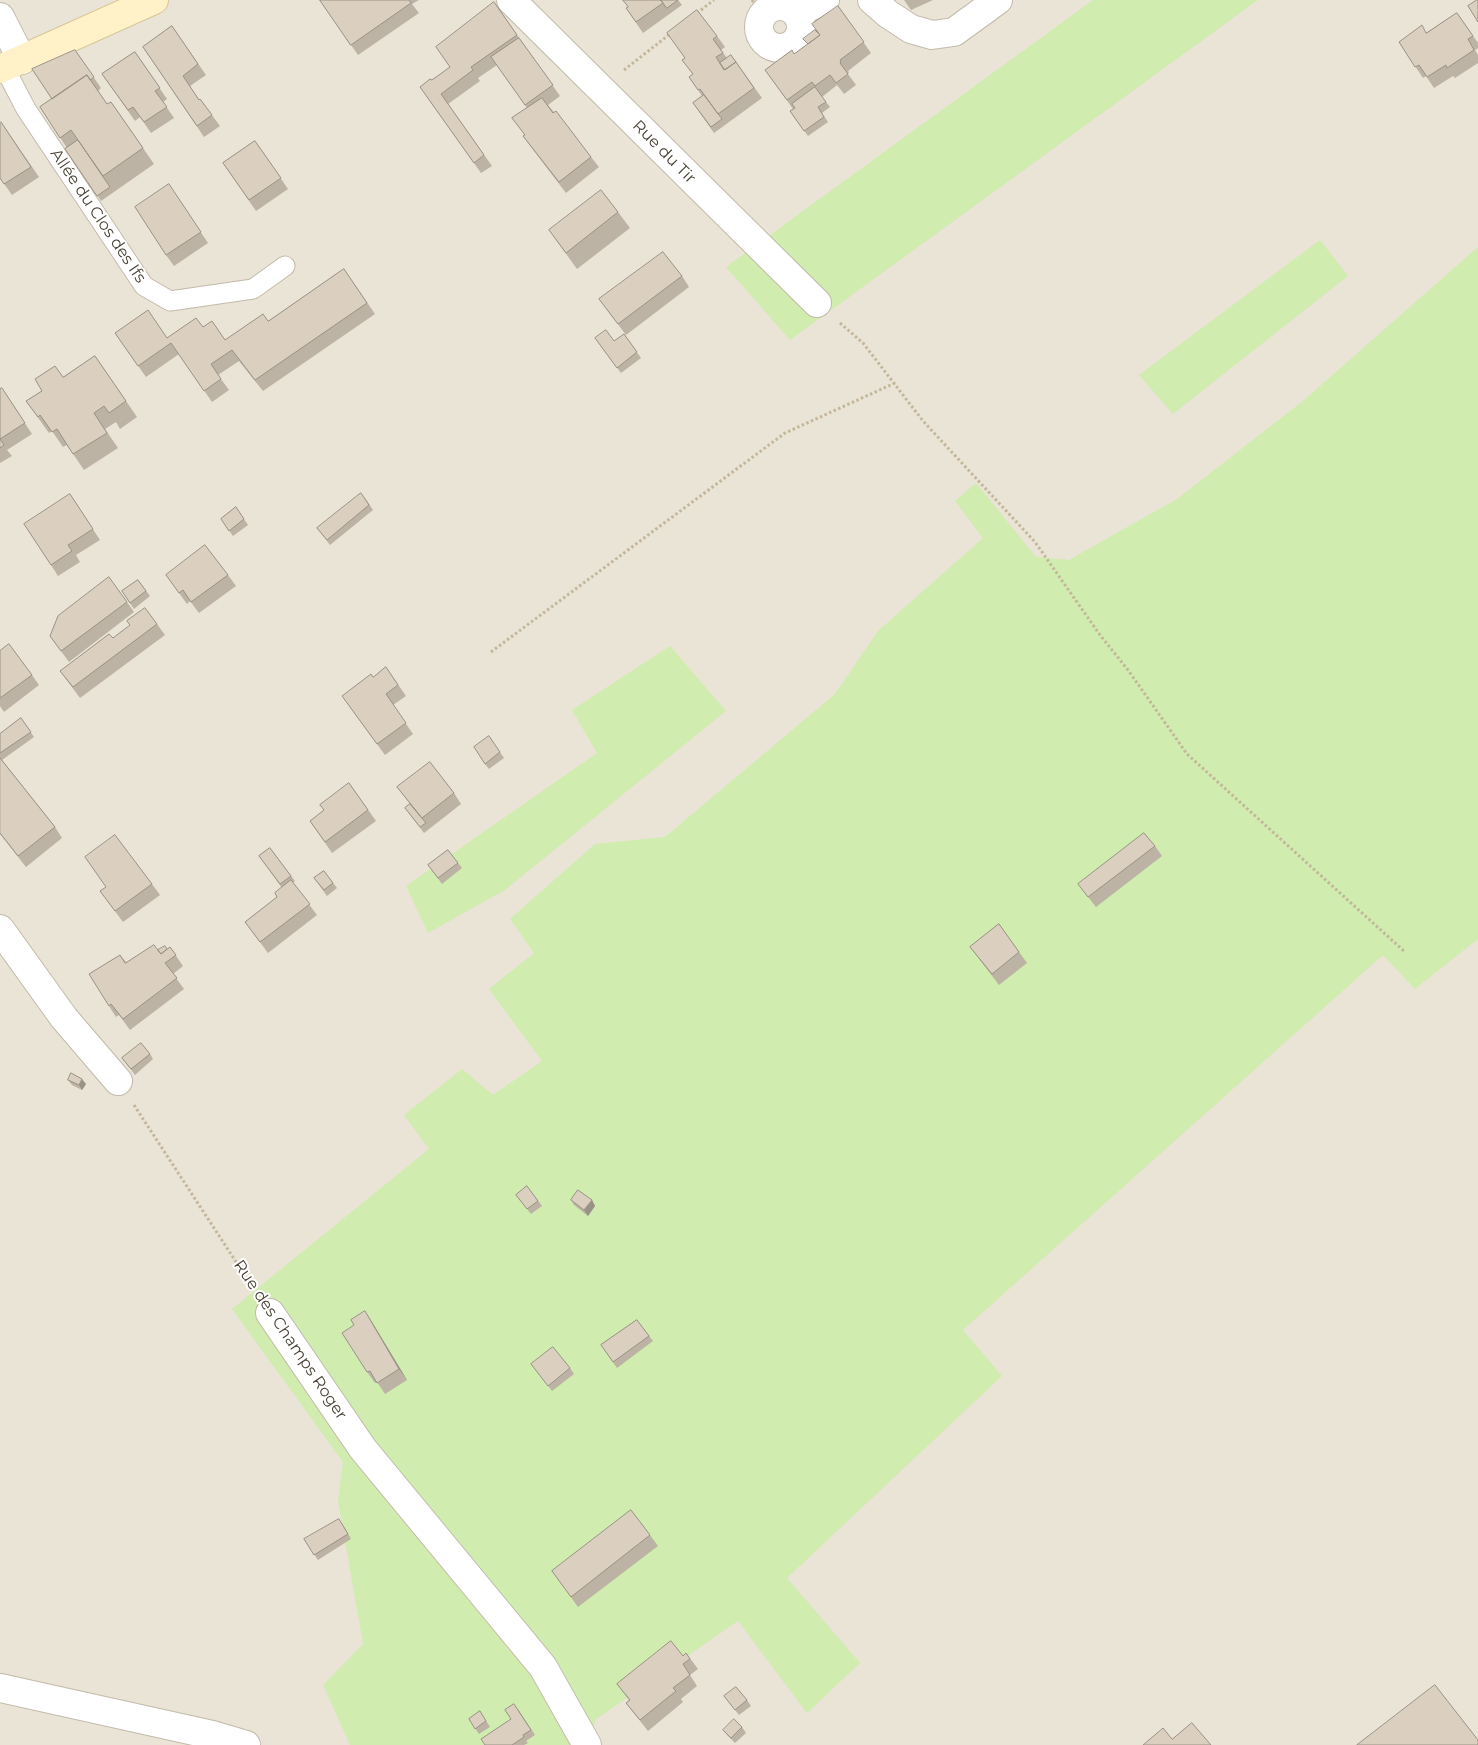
<!DOCTYPE html>
<meta charset="utf-8">
<style>
body{margin:0}
canvas{display:block;background:#f5f1e8}
</style>
<canvas width="1478" height="1745"></canvas>
<script>
const c = document.querySelector('canvas').getContext('2d');
c.lineJoin = 'round';
function fillPath(path, color) {
  c.fillStyle = color;
  c.fill(path, 'evenodd');
}
function trace(path, color, width, dash) {
  c.strokeStyle = color;
  c.lineWidth = width;
  c.lineCap = dash ? 'butt' : 'round';
  c.setLineDash(dash || []);
  c.stroke(path);
}
function drawText(font, color, halo, rows, align = 'center') {
  c.font = font + ' Montserrat,sans-serif';
  c.lineWidth = 4;
  c.setLineDash([]);
  c.textBaseline = 'middle';
  c.strokeStyle = halo;
  c.fillStyle = color;
  for (const [text, x, y, turn = 0] of rows) {
    c.save();
    c.translate(x, y);
    c.rotate((+turn || 0) * Math.PI / 180);
    c.textAlign = isNaN(turn) ? turn : align;
    if (halo) c.strokeText(text, 0, 0);
    c.fillText(text, 0, 0);
    c.restore();
  }
}
const residential = new Path2D(`
 M 0,0 L 1478,0 L 1478,1745 L 0,1745 Z`);
const green = new Path2D(`
 M 1093,0 L 1258,0 L 790,340 L 726,267 Z
 M 1320,240 L 1348,276 L 1173,414 L 1139,375 Z
 M 1478,247 L 1478,939 L 1415,989 L 1383,955 L 963,1330 L 1002,1376 L 787,1578 L 860,1663 L 807,1713 L 738,1621 L 595,1720 L 591,1745 L 350,1745 L 323,1685 L 363,1644 L 338,1501 L 343,1462 L 232,1309 L 429,1149 L 404,1115 L 462,1069 L 493,1095 L 542,1061 L 489,989 L 534,953 L 510,919 L 595,844 L 665,837 L 835,694 L 878,631 L 983,538 L 955,501 L 976,483 L 1036,557 L 1069,560 L 1177,499 L 1303,401 Z
 M 670,646 L 726,711 L 505,890 L 428,933 L 406,886 L 597,753 L 572,710 Z`);
const path = new Path2D(`
 M 752,0 L 763,14
 M 697,13 L 714,0
 M 624,70 L 670,34
 M 840,323 L 863,343 L 923,421 L 1035,542 L 1100,635 L 1128,670 L 1187,754 L 1405,952
 M 491,652 L 785,433 L 895,383
 M 134,1105 L 253,1288`);
const lane = new Path2D(`
 M 4,67 L 26,109 L 144,286 L 170,301 L 253,289 L 285,266`);
const street = new Path2D(`
 M 511,0 L 817,303
 M 872,0 L 888,14 L 911,29 L 932,35 L 954,32 L 998,0
 M759 27a21 21 0 1 1 42 0a21 21 0 1 1-42 0Z
 M 796,13 L 825,0
 M 0,17 L 22,60
 M 0,929 L 64,1018 L 118,1081
 M 270,1313 L 363,1449 L 543,1667 L 587,1745
 M 0,1688 L 212,1735 L 246,1745`);
const secondary = new Path2D(`
 M 0,69 L 154,0`);
const wall = new Path2D(`
 M 320,0 L 419,0 L 412,4 L 419,13 L 358,55 Z
 M 678,0 L 682,5 L 643,33 L 626,8 Z
 M 904,0 L 933,0 L 911,10 Z
 M 494,2 L 560,96 L 548,105 L 591,157 L 599,167 L 566,193 L 531,147 L 523,136 L 525,135 L 512,118 L 527,108 L 497,65 L 478,78 L 480,81 L 448,104 L 492,166 L 481,173 L 420,87 L 432,80 L 450,67 Z
 M 838,6 L 871,53 L 848,71 L 849,72 L 848,74 L 856,85 L 844,94 L 837,85 L 822,97 L 830,107 L 822,113 L 828,122 L 808,136 L 790,111 L 793,109 L 765,70 L 794,54 L 807,45 L 816,30 Z
 M 1457,13 L 1478,43 L 1478,48 L 1475,50 L 1478,55 L 1478,63 L 1455,78 L 1453,76 L 1434,88 L 1426,76 L 1423,78 L 1399,42 L 1427,32 Z
 M 172,26 L 206,75 L 190,86 L 199,100 L 200,99 L 220,126 L 204,137 L 143,47 Z
 M 717,36 L 725,47 L 721,50 L 727,58 L 731,55 L 762,98 L 714,133 L 693,103 L 702,96 L 689,77 L 693,74 L 682,60 Z
 M 75,50 L 101,88 L 98,91 L 107,104 L 111,102 L 154,164 L 101,201 L 67,148 L 40,107 L 52,99 Z
 M 135,52 L 167,99 L 163,102 L 174,118 L 151,133 L 140,117 L 135,121 L 102,74 Z
 M 1,122 L 39,177 L 12,195 L 0,178 Z
 M 255,141 L 288,189 L 256,211 L 223,163 Z
 M 176,195 L 208,243 L 174,266 L 166,255 Z
 M 618,212 L 630,228 L 577,269 L 549,230 Z
 M 344,269 L 375,314 L 263,391 L 239,361 L 218,375 L 229,390 L 212,402 L 179,354 L 146,377 L 115,333 L 167,338 L 203,327 L 225,340 L 268,321 Z
 M 682,276 L 689,287 L 626,335 L 599,299 Z
 M 624,334 L 641,358 L 621,373 L 595,338 L 614,341 Z
 M 95,356 L 137,417 L 120,429 L 116,422 L 105,429 L 118,448 L 84,470 L 67,445 L 63,447 L 52,431 L 49,433 L 26,401 L 63,377 Z
 M 0,389 L 9,399 L 32,434 L 7,450 L 12,456 L 0,463 Z
 M 70,494 L 100,540 L 76,555 L 80,562 L 58,576 L 51,565 Z
 M 365,498 L 373,510 L 330,545 L 317,528 Z
 M 236,507 L 248,525 L 233,536 L 221,519 Z
 M 166,575 L 228,575 L 236,586 L 199,613 L 190,601 L 187,604 Z
 M 138,580 L 150,596 L 134,609 L 122,591 Z
 M 127,602 L 134,612 L 69,662 L 50,636 Z
 M 157,624 L 165,635 L 80,698 L 60,671 L 113,638 Z
 M 0,651 L 32,675 L 39,685 L 4,712 L 0,706 Z
 M 386,667 L 406,696 L 393,705 L 413,734 L 385,755 L 349,706 L 373,677 Z
 M 21,718 L 34,737 L 2,760 L 55,827 L 62,838 L 26,867 L 0,834 L 0,734 Z
 M 489,736 L 504,758 L 489,769 L 485,764 Z
 M 349,783 L 376,821 L 332,853 L 310,821 L 324,810 Z
 M 397,787 L 454,793 L 461,804 L 424,833 L 405,808 L 410,804 Z
 M 1155,846 L 1162,856 L 1096,907 L 1078,884 Z
 M 270,848 L 295,881 L 293,883 L 317,915 L 268,953 L 245,922 L 277,897 L 275,893 L 282,888 L 259,856 Z
 M 448,850 L 462,868 L 442,884 L 428,865 Z
 M 324,871 L 337,888 L 327,896 L 314,878 Z
 M 152,884 L 160,895 L 123,922 L 100,891 L 106,887 Z
 M 999,924 L 1027,963 L 999,985 L 970,947 Z
 M 170,947 L 183,966 L 173,974 L 184,989 L 130,1030 L 119,1015 L 116,1017 L 109,1006 L 120,955 L 126,962 L 158,950 L 167,949 Z
 M 150,1054 L 153,1059 L 135,1075 L 122,1058 Z
 M 68,1080 L 86,1084 L 82,1090 L 72,1085 Z
 M 527,1186 L 542,1206 L 531,1214 L 516,1195 Z
 M 571,1200 L 592,1200 L 595,1206 L 588,1216 L 574,1205 Z
 M 637,1320 L 653,1341 L 617,1368 L 601,1345 Z
 M 372,1322 L 407,1380 L 385,1394 L 377,1382 L 375,1383 L 367,1372 Z
 M 531,1364 L 570,1368 L 574,1374 L 552,1391 Z
 M 343,1525 L 351,1539 L 318,1560 L 304,1539 Z
 M 650,1535 L 658,1546 L 578,1607 L 552,1571 Z
 M 686,1653 L 698,1669 L 690,1675 L 697,1686 L 681,1699 L 683,1702 L 648,1731 L 626,1703 L 629,1700 L 617,1684 L 683,1656 Z
 M 724,1696 L 747,1700 L 751,1706 L 739,1715 Z
 M 518,1709 L 535,1735 L 526,1741 L 528,1743 L 524,1745 L 485,1745 L 511,1719 Z
 M 480,1711 L 490,1727 L 479,1734 L 469,1719 Z
 M 742,1727 L 746,1733 L 735,1743 L 727,1735 L 723,1730 Z`);
const shadedWall = new Path2D(`
 M 82,1079 L 86,1084 L 82,1090 L 79,1085 Z
 M 592,1200 L 595,1206 L 588,1216 L 584,1210 Z
 M 365,1311 L 372,1322 L 407,1380 L 399,1369 Z`);
const building = new Path2D(`
 M 320,0 L 409,0 L 411,3 L 351,45 Z
 M 623,0 L 661,0 L 663,3 L 636,22 L 626,8 L 628,7 Z
 M 661,0 L 678,0 L 667,8 Z
 M 1477,0 L 1478,0 L 1478,22 L 1468,6 Z
 M 494,2 L 517,35 L 471,67 L 473,70 L 441,94 L 484,155 L 474,163 L 420,87 L 430,79 L 432,80 L 450,67 L 436,47 Z
 M 838,6 L 864,42 L 840,60 L 841,62 L 840,63 L 848,74 L 836,83 L 830,75 L 815,86 L 812,82 L 787,100 L 765,70 L 792,50 L 794,54 L 820,35 L 812,24 Z
 M 697,10 L 717,36 L 713,39 L 723,53 L 716,57 L 724,70 L 736,62 L 754,88 L 718,114 L 700,89 L 698,90 L 689,77 L 693,74 L 682,60 L 685,58 L 667,33 Z
 M 1457,13 L 1473,36 L 1468,39 L 1474,50 L 1447,68 L 1446,65 L 1427,77 L 1419,65 L 1415,67 L 1399,42 L 1422,25 L 1426,33 Z
 M 172,26 L 198,64 L 183,76 L 199,100 L 200,99 L 212,115 L 197,126 L 143,47 Z
 M 815,30 L 820,35 L 808,44 L 803,39 Z
 M 519,38 L 553,85 L 525,105 L 491,57 Z
 M 75,50 L 94,77 L 90,80 L 87,75 L 52,99 L 32,69 Z
 M 135,52 L 160,88 L 155,91 L 167,107 L 144,122 L 133,107 L 128,110 L 102,74 Z
 M 731,55 L 736,62 L 725,70 L 720,63 Z
 M 87,75 L 107,104 L 111,102 L 143,148 L 103,176 L 71,130 L 60,138 L 40,107 Z
 M 815,87 L 826,102 L 818,107 L 824,117 L 804,131 L 790,111 L 795,108 L 792,104 Z
 M 704,95 L 722,119 L 711,127 L 693,103 Z
 M 542,98 L 553,113 L 556,111 L 591,157 L 559,182 L 523,136 L 525,135 L 512,118 Z
 M 1,122 L 31,167 L 4,184 L 0,178 L 0,123 Z
 M 78,140 L 110,187 L 97,196 L 65,149 Z
 M 255,141 L 281,178 L 249,200 L 223,163 Z
 M 169,184 L 201,232 L 166,255 L 135,207 Z
 M 601,190 L 618,212 L 566,253 L 549,230 Z
 M 663,252 L 682,276 L 618,324 L 599,299 Z
 M 344,269 L 367,303 L 255,380 L 232,350 L 211,364 L 221,379 L 204,391 L 171,343 L 138,366 L 115,333 L 148,310 L 167,338 L 196,318 L 203,327 L 212,321 L 225,340 L 263,314 L 268,321 Z
 M 606,330 L 614,341 L 624,334 L 637,352 L 617,368 L 595,338 Z
 M 95,356 L 126,401 L 109,413 L 104,406 L 94,413 L 107,433 L 73,454 L 57,429 L 52,432 L 40,415 L 38,417 L 26,401 L 42,391 L 35,379 L 55,366 L 63,377 Z
 M 2,388 L 25,423 L 0,439 L 0,389 Z
 M 0,439 L 4,445 L 0,448 Z
 M 361,493 L 369,505 L 327,540 L 317,528 Z
 M 70,494 L 93,529 L 68,545 L 72,551 L 51,565 L 24,524 Z
 M 236,507 L 244,519 L 229,531 L 221,519 Z
 M 205,545 L 228,575 L 191,602 L 183,590 L 179,593 L 166,575 Z
 M 109,577 L 127,602 L 61,651 L 50,636 L 58,616 Z
 M 138,580 L 146,591 L 130,603 L 122,591 Z
 M 145,608 L 157,624 L 73,687 L 60,671 L 109,634 L 113,638 L 130,625 L 127,621 Z
 M 9,644 L 32,675 L 0,698 L 0,651 Z
 M 386,667 L 398,685 L 386,694 L 406,723 L 377,744 L 342,696 L 371,674 L 373,677 Z
 M 21,718 L 31,732 L 0,753 L 0,734 Z
 M 489,736 L 500,752 L 485,764 L 474,747 Z
 M 0,758 L 55,827 L 18,856 L 0,833 Z
 M 430,762 L 454,793 L 422,818 L 397,787 Z
 M 349,783 L 368,810 L 325,842 L 310,821 L 324,810 L 320,805 Z
 M 410,804 L 426,823 L 420,827 L 405,808 Z
 M 1144,833 L 1155,846 L 1088,897 L 1078,884 Z
 M 115,835 L 152,884 L 115,911 L 100,891 L 106,887 L 85,857 Z
 M 270,848 L 291,876 L 280,884 L 259,856 Z
 M 448,850 L 458,863 L 438,878 L 428,865 Z
 M 324,871 L 333,883 L 324,890 L 314,878 Z
 M 291,880 L 310,904 L 260,942 L 245,922 L 277,897 L 275,893 Z
 M 999,924 L 1019,952 L 992,974 L 970,947 Z
 M 154,945 L 161,954 L 170,947 L 176,955 L 165,963 L 177,978 L 123,1019 L 111,1004 L 109,1006 L 89,974 L 120,955 L 125,963 Z
 M 165,946 L 167,949 L 161,954 L 158,950 Z
 M 141,1043 L 150,1054 L 131,1069 L 122,1058 Z
 M 71,1073 L 82,1079 L 79,1085 L 68,1080 Z
 M 527,1186 L 538,1201 L 527,1209 L 516,1195 Z
 M 578,1190 L 592,1200 L 584,1210 L 571,1200 Z
 M 365,1311 L 399,1369 L 377,1383 L 370,1371 L 367,1372 L 342,1333 L 354,1325 L 351,1320 Z
 M 637,1320 L 649,1336 L 613,1362 L 601,1345 Z
 M 553,1347 L 570,1368 L 548,1386 L 531,1364 Z
 M 631,1510 L 650,1535 L 571,1597 L 552,1571 Z
 M 339,1519 L 348,1534 L 314,1555 L 304,1539 Z
 M 671,1641 L 683,1656 L 686,1653 L 690,1659 L 683,1664 L 690,1675 L 673,1688 L 676,1691 L 640,1720 L 626,1703 L 630,1700 L 617,1684 Z
 M 1435,1685 L 1478,1740 L 1478,1745 L 1357,1745 Z
 M 736,1687 L 747,1700 L 735,1710 L 724,1696 Z
 M 514,1704 L 531,1730 L 523,1735 L 524,1737 L 512,1745 L 485,1745 L 481,1739 L 511,1719 L 505,1710 Z
 M 480,1711 L 486,1721 L 475,1729 L 469,1719 Z
 M 734,1719 L 742,1727 L 731,1738 L 723,1730 Z
 M 1192,1723 L 1211,1745 L 1143,1745 L 1163,1728 L 1172,1739 Z`);
const streetNames = [
 ["Rue du Tir",664,152,45],
 ["Allée du Clos des Ifs",98,216,56],
 ["Rue des Champs Roger",290,1340,56]
];
fillPath(residential, '#eae4d6');
fillPath(green, '#d0ecaf');
trace(lane, '#c2baaa', 21);
trace(street, '#c2baaa', 30);
trace(secondary, '#d8c695', 30);
trace(path, '#c4b69a', 3, [2.5, 2.5]);
trace(lane, '#fff', 19);
trace(street, '#fff', 28);
trace(secondary, '#fff2c9', 28);
fillPath(wall, '#bcb3a5');
fillPath(shadedWall, '#999286');
fillPath(building, '#dbd0c0');
trace(building, '#999286', 1);
drawText('16px', '#494236', '#fff', streetNames);
</script>
